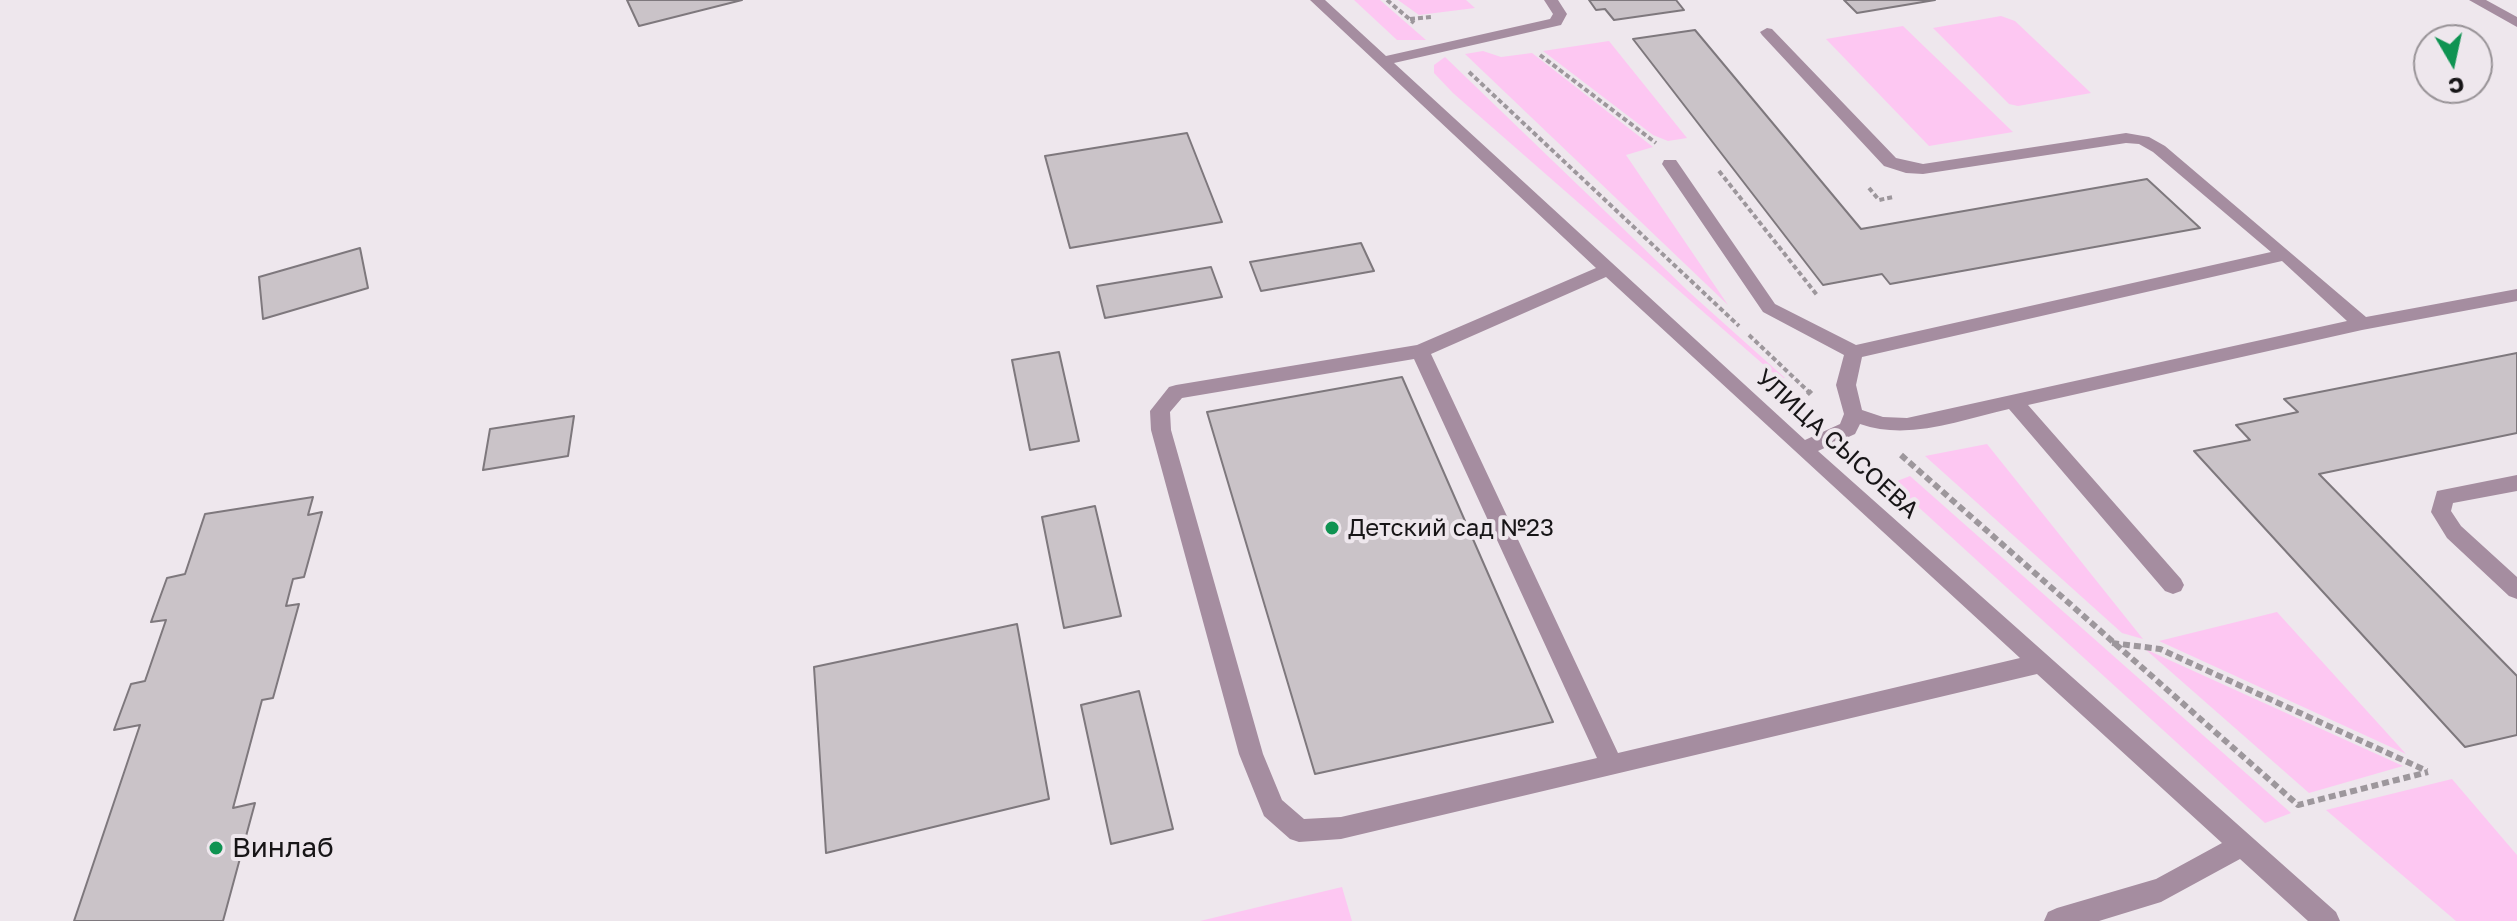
<!DOCTYPE html>
<meta charset="utf-8">
<style>
body{margin:0}
#map{position:relative;width:2517px;height:921px;overflow:hidden;background:#eee7ed;font-family:"Golos Text",sans-serif}
canvas{display:block}
.north{position:absolute;left:2413px;top:24px;width:80px;height:80px;box-sizing:border-box;background:#eee7ed;border:2px solid #989397;border-radius:50%;rotate:171deg;font-size:22px;font-weight:700;line-height:32px;text-align:center;color:#171517}
.north::after{content:'';display:block;margin:auto;width:28px;height:36px;background:#0f9352;clip-path:polygon(50% 0,100% 100%,50% 72%,0 100%)}
</style>
<div id="map">
<canvas width="2517" height="921"></canvas>
<div class="north">С</div>
</div>
<script>
const c = document.querySelector('canvas').getContext('2d');
c.lineJoin = 'round';
function fillPath(path, color) {
  c.fillStyle = color;
  c.fill(path, 'evenodd');
}
function trace(path, color, width, dash) {
  c.strokeStyle = color;
  c.lineWidth = width;
  c.lineCap = dash ? 'butt' : 'round';
  c.setLineDash(dash || []);
  c.stroke(path);
}
function drawText(font, color, halo, rows, align = 'center') {
  c.font = font + ' "Golos Text",sans-serif';
  c.lineWidth = 8;
  c.setLineDash([]);
  c.textBaseline = 'middle';
  c.strokeStyle = halo;
  c.fillStyle = color;
  for (const [text, x, y, turn = 0] of rows) {
    c.save();
    c.translate(x, y);
    c.rotate((+turn || 0) * Math.PI / 180);
    c.textAlign = isNaN(turn) ? turn : align;
    if (halo) c.strokeText(text, 0, 0);
    c.fillText(text, 0, 0);
    c.restore();
  }
}
const green = new Path2D(`
 M 1354,0 L 1380,0 L 1426,40 L 1397,40 Z
 M 1398,0 L 1466,0 L 1475,8 L 1419,15 Z
 M 2001,16 L 2015,21 L 2091,93 L 2018,106 L 2009,104 L 1933,28 Z
 M 1903,26 L 2013,132 L 1929,146 L 1826,39 Z
 M 1609,41 L 1687,138 L 1668,141 L 1653,135 L 1543,51 Z
 M 1483,51 L 1501,57 L 1532,53 L 1653,147 L 1626,155 L 1728,305 L 1465,54 Z
 M 1445,57 L 1689,292 L 1785,378 L 1780,379 L 1453,93 L 1434,73 L 1434,65 Z
 M 1987,444 L 2143,639 L 2122,633 L 1925,456 Z
 M 1910,476 L 2291,813 L 2265,823 L 1892,483 Z
 M 2277,612 L 2406,754 L 2159,641 Z
 M 2145,649 L 2403,766 L 2309,793 Z
 M 2452,779 L 2517,855 L 2517,921 L 2456,921 L 2326,810 Z
 M 1342,887 L 1352,921 L 1200,921 Z`);
const building = new Path2D(`
 M 627,0 L 742,0 L 639,26 Z
 M 1589,0 L 1676,0 L 1684,10 L 1614,20 L 1605,9 L 1596,10 Z
 M 1844,0 L 1935,0 L 1857,13 Z
 M 1695,30 L 1861,229 L 2147,179 L 2200,228 L 1890,284 L 1882,274 L 1823,285 L 1633,39 Z
 M 1187,133 L 1222,222 L 1070,248 L 1045,156 Z
 M 1361,243 L 1374,271 L 1261,291 L 1250,262 Z
 M 360,248 L 368,288 L 263,319 L 259,277 Z
 M 1211,267 L 1222,297 L 1105,318 L 1097,286 Z
 M 1059,352 L 1079,441 L 1030,450 L 1012,360 Z
 M 2517,353 L 2517,433 L 2319,474 L 2517,676 L 2517,735 L 2465,747 L 2194,451 L 2250,440 L 2236,425 L 2298,412 L 2284,399 Z
 M 1402,377 L 1553,722 L 1315,774 L 1207,412 Z
 M 574,416 L 568,456 L 483,470 L 490,429 Z
 M 313,497 L 308,515 L 322,512 L 304,577 L 293,579 L 286,606 L 299,604 L 273,698 L 262,700 L 233,808 L 255,803 L 223,921 L 74,921 L 140,725 L 114,730 L 131,684 L 145,681 L 166,620 L 151,622 L 167,578 L 185,574 L 205,514 Z
 M 1095,506 L 1121,616 L 1064,628 L 1042,517 Z
 M 1017,624 L 1049,799 L 826,853 L 814,667 Z
 M 1139,691 L 1173,829 L 1111,844 L 1081,705 Z`);
const pathFar1 = new Path2D(`
 M 1387,0 L 1414,23
 M 1410,19 L 1432,17
 M 1540,55 L 1656,143
 M 1469,72 L 1739,326
 M 1719,171 L 1817,295
 M 1869,188 L 1879,200 L 1893,197
 M 1749,335 L 1810,393`);
const path = new Path2D(`
 M 1808,391 L 1811,394
 M 1901,455 L 2298,805 L 2428,772
 M 2112,643 L 2160,649 L 2427,771`);
const minor = new Path2D(`
 M 1310,0 L 1325,0 L 1386,56 L 1550,19 L 1553,14 L 1544,0 L 1558,0 L 1567,14 L 1561,25 L 1394,63 L 1805,440 L 1840,424 L 1844,414 L 1836,385 L 1844,355 L 1763,312 L 1662,164 L 1664,160 L 1676,160 L 1775,304 L 1856,345 L 2271,252 L 2153,152 L 2139,144 L 2126,143 L 1923,174 L 1906,173 L 1884,166 L 1762,35 L 1760,32 L 1767,28 L 1772,29 L 1896,158 L 1923,164 L 2126,133 L 2149,137 L 2165,146 L 2366,317 L 2517,289 L 2517,301 L 2362,330 L 2028,405 L 2181,579 L 2184,585 L 2181,591 L 2173,594 L 2165,591 L 2009,409 C 1960,420 1909,441 1860,424 L 1855,434 L 1818,451 L 2336,912 L 2340,921 L 2308,921 L 2240,859 L 2161,902 L 2099,921 L 2044,921 L 2048,912 L 2057,908 L 2156,879 L 2222,843 L 2037,674 L 1341,839 L 1299,842 L 1290,839 L 1264,816 L 1239,754 L 1151,430 L 1150,411 L 1169,387 L 1176,385 L 1417,345 L 1596,268 ZM 2282,261 L 2347,321 L 1907,418 L 1883,417 L 1862,410 L 1856,385 L 1862,357 ZM 1606,277 L 2020,658 L 1618,753 L 1431,354 ZM 1414,359 L 1597,758 L 1341,817 L 1304,819 L 1282,800 L 1263,754 L 1171,430 L 1170,412 L 1182,398 Z
 M 2469,0 L 2486,0 L 2517,17 L 2517,27 Z
 M 2517,475 L 2517,491 L 2453,503 L 2451,511 L 2461,526 L 2517,577 L 2517,599 L 2509,596 L 2447,538 L 2431,512 L 2437,491 Z`);
const markers = [
 [1332,528,8,"#0f9352"],
 [216,848,8,"#0f9352"]
];
const streetNames = [
 ["УЛИЦА СЫСОЕВА",1837,444,42]
];
const poiNames = [
 ["Детский сад №23",1348,528]
];
const nearPoinames = [
 ["Винлаб",232,848]
];
fillPath(green, '#fdc7f2');
fillPath(building, '#cac3c8');
trace(building, '#7e787d', 2);
trace(pathFar1, '#9d979c', 4, [5, 3]);
trace(path, '#9d979c', 6, [7, 4]);
fillPath(minor, '#a58da0');
for (const [x, y, r, color] of markers) {
  const dot = new Path2D();
  dot.arc(x, y, r, 0, 2 * Math.PI);
  c.fillStyle = color;
  c.fill(dot);
  trace(dot, '#eee7ed', 3);
}
drawText('24px', '#171517', '#eee7ed', streetNames);
drawText('24px', '#171517', '#eee7ed', poiNames, 'left');
drawText('28px', '#171517', '#eee7ed', nearPoinames, 'left');
</script>
